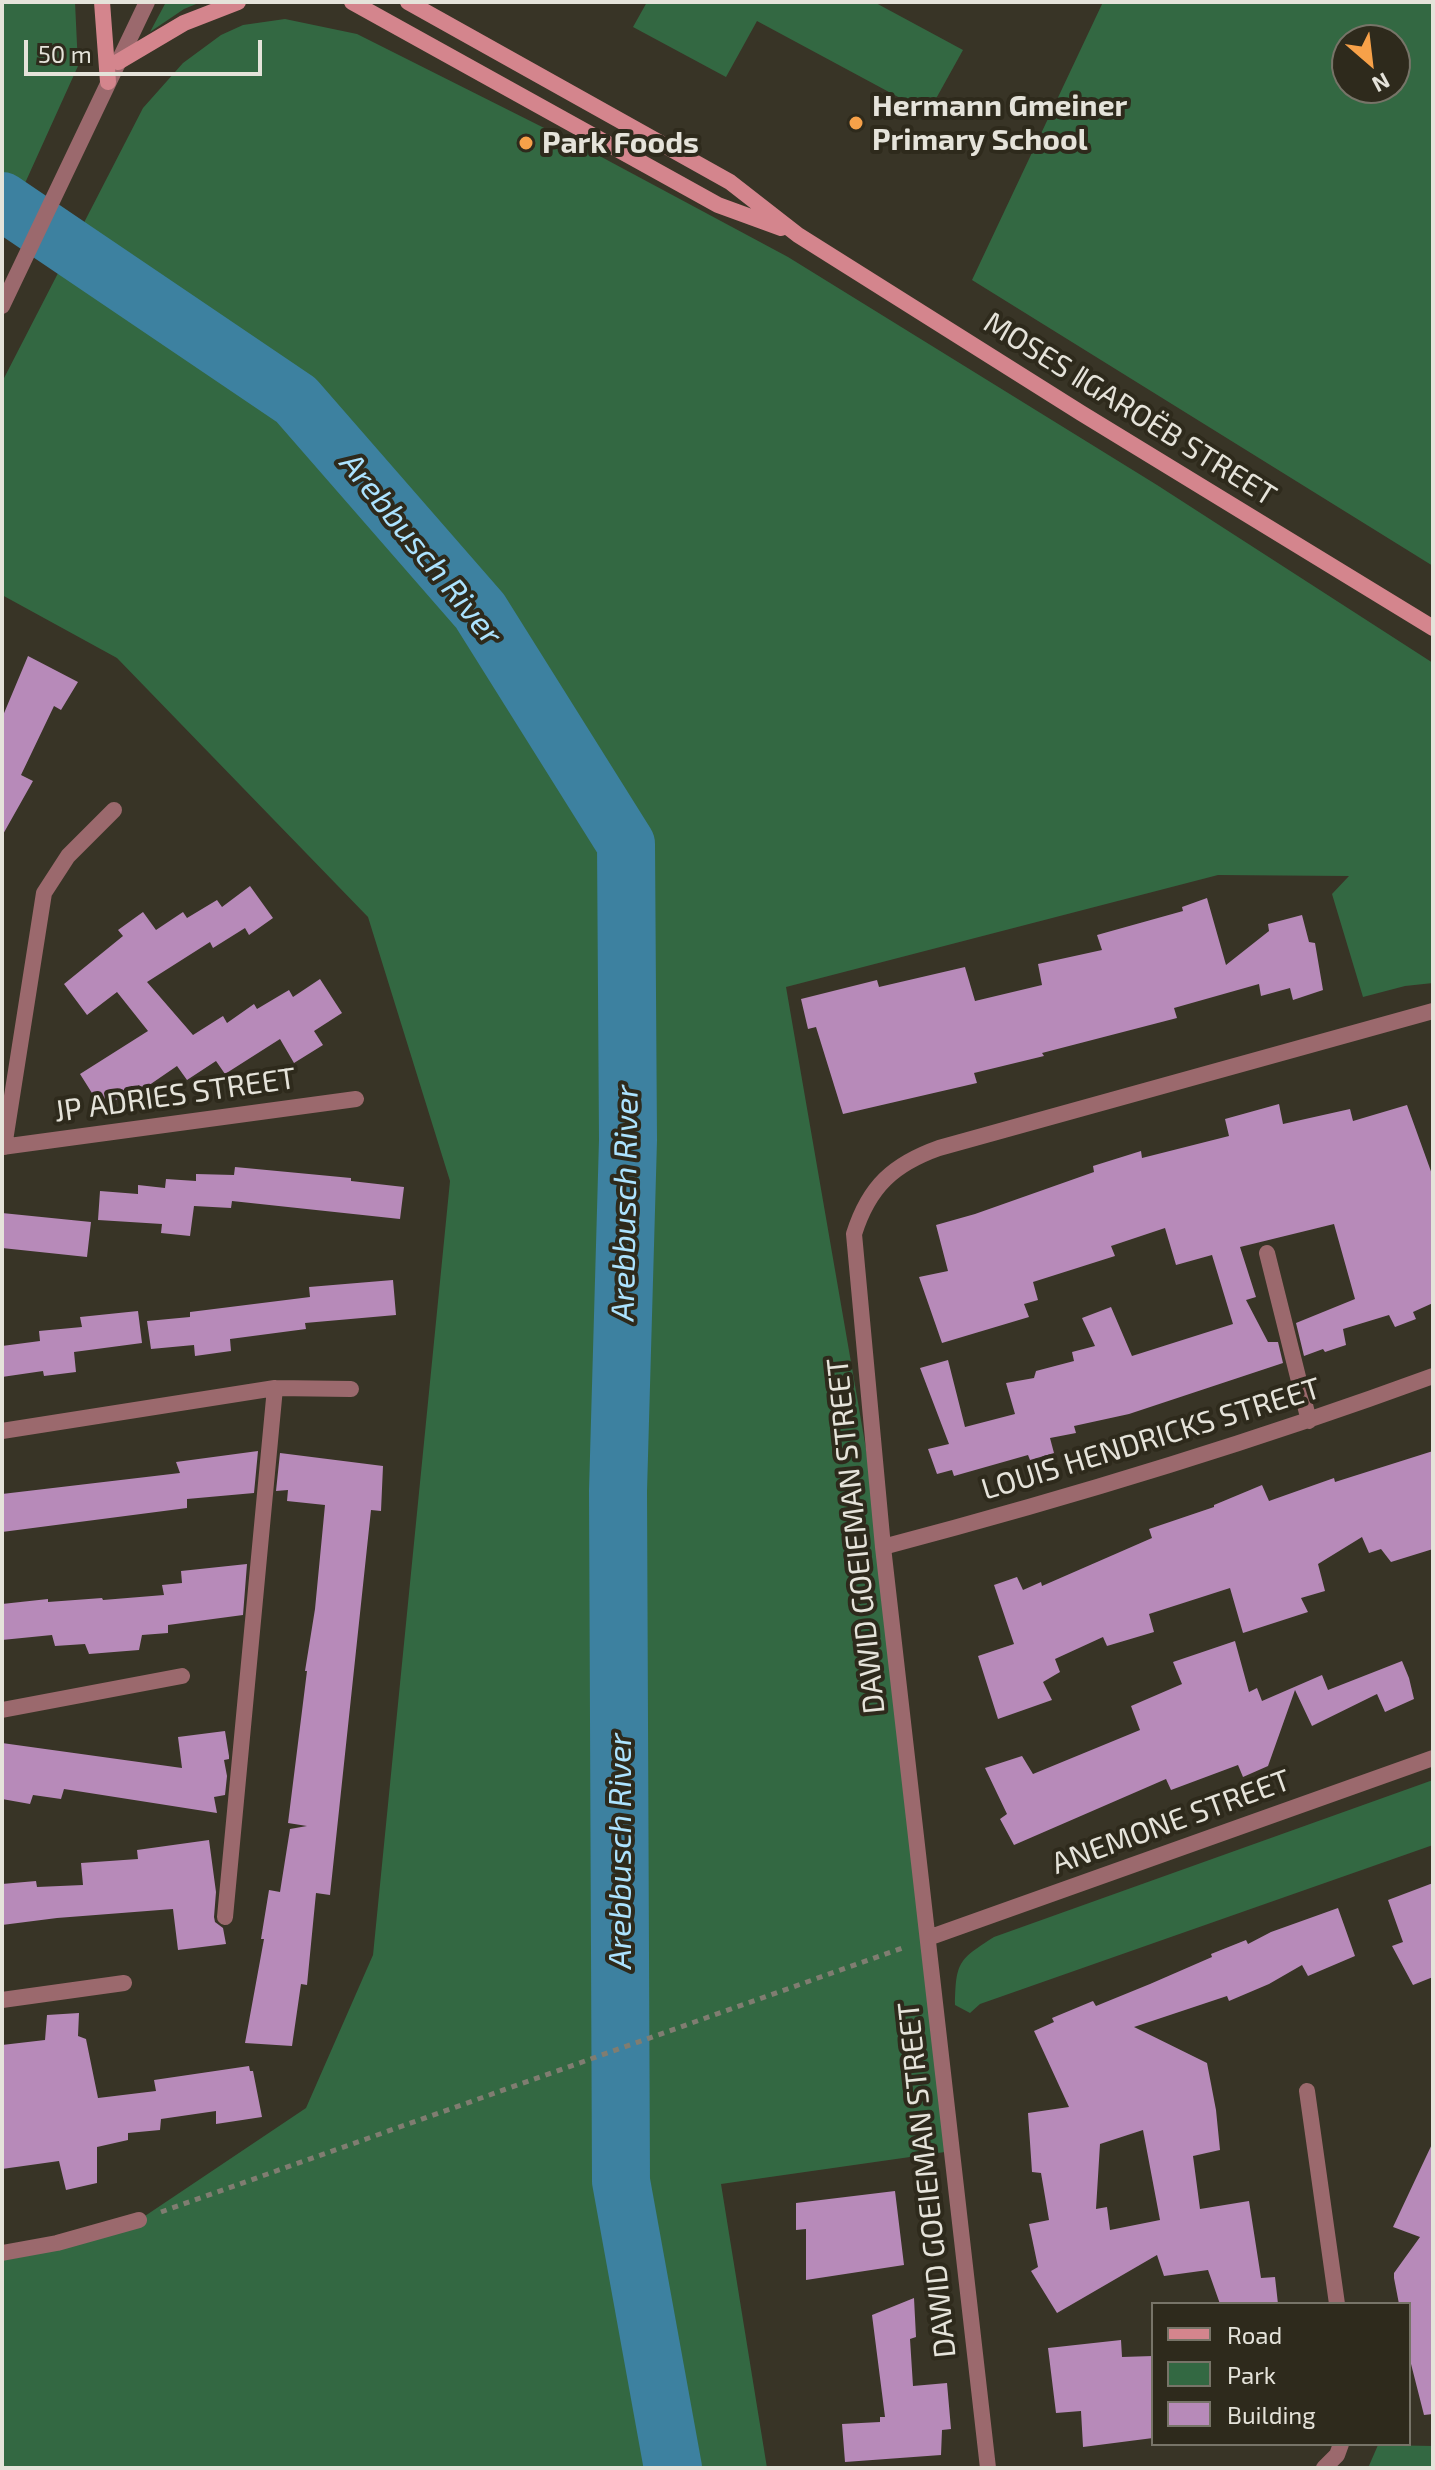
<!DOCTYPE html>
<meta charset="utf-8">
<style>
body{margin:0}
#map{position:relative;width:1435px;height:2470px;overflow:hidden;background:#383426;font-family:"Exo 2",sans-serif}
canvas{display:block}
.frame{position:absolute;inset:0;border:4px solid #e5e3da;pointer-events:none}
.legend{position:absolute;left:1151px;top:2302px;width:260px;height:144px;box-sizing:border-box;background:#2e2a1c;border:2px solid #777468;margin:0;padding:10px 14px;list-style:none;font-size:24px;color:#e5e3da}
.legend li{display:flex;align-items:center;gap:16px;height:40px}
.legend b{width:40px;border:2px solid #777468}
.north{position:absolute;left:1331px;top:24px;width:80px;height:80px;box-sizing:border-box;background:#2e2a1c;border:2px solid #777468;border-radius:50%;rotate:152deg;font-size:22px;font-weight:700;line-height:32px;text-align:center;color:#e5e3da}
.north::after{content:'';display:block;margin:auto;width:28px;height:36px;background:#f7a149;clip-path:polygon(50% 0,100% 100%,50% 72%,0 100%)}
.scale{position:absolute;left:24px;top:40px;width:238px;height:36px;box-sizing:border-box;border:4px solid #e5e3da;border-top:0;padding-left:10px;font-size:24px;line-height:28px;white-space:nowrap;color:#e5e3da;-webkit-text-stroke:6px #2e2a1c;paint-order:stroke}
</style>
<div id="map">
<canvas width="1435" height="2470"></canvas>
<div class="frame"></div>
<ul class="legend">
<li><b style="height:10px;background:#d4858d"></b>Road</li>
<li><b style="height:22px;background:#336842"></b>Park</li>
<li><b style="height:22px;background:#b78ab9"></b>Building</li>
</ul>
<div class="north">N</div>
<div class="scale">50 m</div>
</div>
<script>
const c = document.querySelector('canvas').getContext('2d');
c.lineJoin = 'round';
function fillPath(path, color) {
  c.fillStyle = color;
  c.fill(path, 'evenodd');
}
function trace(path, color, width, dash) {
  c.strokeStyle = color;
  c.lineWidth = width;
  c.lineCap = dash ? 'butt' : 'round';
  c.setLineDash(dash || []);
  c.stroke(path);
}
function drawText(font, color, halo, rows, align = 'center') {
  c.font = font + ' "Exo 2",sans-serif';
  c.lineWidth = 8;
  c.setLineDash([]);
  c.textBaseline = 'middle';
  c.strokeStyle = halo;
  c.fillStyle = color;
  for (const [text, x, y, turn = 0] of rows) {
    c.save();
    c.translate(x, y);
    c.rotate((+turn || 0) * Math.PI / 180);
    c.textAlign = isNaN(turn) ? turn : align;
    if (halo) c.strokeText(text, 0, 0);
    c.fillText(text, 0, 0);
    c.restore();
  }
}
const green = new Path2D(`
 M 2,2 L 75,2 L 78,66 L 2,234 Z
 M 166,2 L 201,2 L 184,9 L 150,32 Z
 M 647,2 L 874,2 L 963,50 L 928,113 L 757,21 L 726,77 L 633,27 Z
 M 1103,2 L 1433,2 L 1433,566 L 972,280 ZM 1347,40 L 1395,40 L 1395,88 L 1347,88 Z
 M 285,19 L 357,34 L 594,153 L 788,257 L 1157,485 L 1433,663 L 1433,983 L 1405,986 L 1363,997 L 1332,894 L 1349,876 L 1218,875 L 786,987 L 883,1547 L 952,2151 L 721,2184 L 767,2468 L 2,2468 L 2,2253 L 139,2220 L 306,2108 L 373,1955 L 450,1181 L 368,917 L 117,658 L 2,595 L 2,382 L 143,108 L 183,63 L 221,35 L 243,25 Z
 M 1433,1780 L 1433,1845 L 980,2004 L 970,2013 L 955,2005 C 956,1962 958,1960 994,1937 Z
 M 1378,2445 L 1433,2446 L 1433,2468 L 1368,2468 Z`);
const river = new Path2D(`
 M 2,201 L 296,400 L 480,611 L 626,844 L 628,1140 L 618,1491 L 621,2181 L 673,2468`);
const building = new Path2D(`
 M 28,656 L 78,682 L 61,710 L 54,706 L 21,775 L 33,781 L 2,836 L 2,718 Z
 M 250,886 L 273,918 L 249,935 L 245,928 L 213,948 L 210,942 L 147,982 L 193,1035 L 223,1016 L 227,1023 L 254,1004 L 257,1009 L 289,990 L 293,997 L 320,979 L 342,1013 L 314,1031 L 323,1045 L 294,1063 L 280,1039 L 225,1074 L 216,1061 L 187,1080 L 177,1066 L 142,1090 L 139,1085 L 102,1109 L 80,1074 L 148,1031 L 117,992 L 87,1015 L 64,984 L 123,936 L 118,930 L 143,912 L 156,930 L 183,912 L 187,918 L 217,900 L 222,907 Z
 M 1207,898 L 1226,965 L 1269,931 L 1268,924 L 1302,915 L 1309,942 L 1315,943 L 1323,990 L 1293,1000 L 1290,988 L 1261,996 L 1259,984 L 1174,1008 L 1177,1018 L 1042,1053 L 1044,1056 L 974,1073 L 977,1083 L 843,1114 L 816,1027 L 808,1029 L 801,999 L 877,980 L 879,987 L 965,967 L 975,1001 L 1042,985 L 1038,964 L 1102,950 L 1097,935 L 1183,911 L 1182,907 Z
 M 1279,1104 L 1283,1124 L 1350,1109 L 1353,1121 L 1407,1105 L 1433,1177 L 1433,1303 L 1413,1312 L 1416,1319 L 1395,1327 L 1389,1315 L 1343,1329 L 1346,1345 L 1325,1352 L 1323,1349 L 1304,1356 L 1296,1323 L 1355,1299 L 1334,1224 L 1240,1247 L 1256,1297 L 1246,1300 L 1268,1342 L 1278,1342 L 1283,1363 L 1129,1414 L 1074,1426 L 1076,1433 L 1050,1438 L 1054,1453 L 1030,1460 L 1028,1455 L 954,1476 L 952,1470 L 937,1474 L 928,1449 L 949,1444 L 920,1368 L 948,1360 L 965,1427 L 1015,1414 L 1006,1383 L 1034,1378 L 1036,1371 L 1074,1361 L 1072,1352 L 1095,1346 L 1082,1318 L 1111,1307 L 1132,1356 L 1233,1324 L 1212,1255 L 1176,1265 L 1165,1228 L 1111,1246 L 1115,1256 L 1033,1282 L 1038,1300 L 1024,1304 L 1029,1317 L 942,1343 L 919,1277 L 948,1271 L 936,1225 L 975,1214 L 1094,1172 L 1093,1166 L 1141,1151 L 1142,1158 L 1229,1136 L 1225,1119 Z
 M 235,1167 L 351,1178 L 351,1181 L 404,1187 L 400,1219 L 232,1201 L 231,1208 L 194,1206 L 190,1236 L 161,1233 L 162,1224 L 98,1220 L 100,1191 L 138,1194 L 138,1185 L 165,1188 L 166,1179 L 196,1181 L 196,1174 L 234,1175 Z
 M 2,1213 L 91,1222 L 87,1257 L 2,1248 Z
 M 393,1280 L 396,1315 L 305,1323 L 306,1329 L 230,1339 L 231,1351 L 195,1356 L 194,1345 L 151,1349 L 147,1321 L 190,1317 L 190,1312 L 310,1297 L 309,1287 Z
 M 138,1311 L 142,1343 L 74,1352 L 76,1372 L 44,1376 L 43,1371 L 2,1377 L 2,1346 L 40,1341 L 39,1331 L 82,1327 L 80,1317 Z
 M 258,1451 L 254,1493 L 187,1499 L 187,1508 L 2,1532 L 2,1494 L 180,1473 L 176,1462 Z
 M 1433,1451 L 1433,1549 L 1391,1562 L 1381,1549 L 1369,1553 L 1362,1537 L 1318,1564 L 1325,1591 L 1301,1598 L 1308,1612 L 1243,1633 L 1230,1588 L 1149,1614 L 1154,1632 L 1107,1646 L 1103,1637 L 1055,1659 L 1060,1672 L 1043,1682 L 1052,1700 L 998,1719 L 978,1656 L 1014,1644 L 994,1585 L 1017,1577 L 1023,1590 L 1041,1582 L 1042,1586 L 1152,1538 L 1149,1529 L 1214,1507 L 1214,1505 L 1262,1485 L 1269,1501 L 1334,1478 L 1335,1482 Z
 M 280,1453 L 383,1466 L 381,1511 L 371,1510 L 330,1895 L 316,1893 L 307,1985 L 301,1984 L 292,2046 L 245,2043 L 264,1939 L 261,1939 L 269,1890 L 280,1892 L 290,1829 L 307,1826 L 288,1823 L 307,1671 L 305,1671 L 315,1609 L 325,1505 L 287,1501 L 288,1490 L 276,1491 Z
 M 247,1564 L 243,1615 L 168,1625 L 168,1633 L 142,1635 L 139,1650 L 89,1654 L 85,1644 L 55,1646 L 52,1635 L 2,1640 L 2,1604 L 48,1599 L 48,1602 L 102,1598 L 103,1600 L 164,1595 L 162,1585 L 182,1583 L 181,1571 Z
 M 1235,1641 L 1249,1692 L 1257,1688 L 1262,1701 L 1322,1675 L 1328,1690 L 1402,1661 L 1409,1678 L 1414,1699 L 1385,1712 L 1377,1694 L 1312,1726 L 1295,1690 L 1268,1766 L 1243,1777 L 1238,1765 L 1171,1790 L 1166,1779 L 1014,1845 L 1000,1819 L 1007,1814 L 985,1768 L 1022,1756 L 1033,1774 L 1140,1730 L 1131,1706 L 1182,1684 L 1173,1662 Z
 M 225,1731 L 229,1756 L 229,1759 L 224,1760 L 227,1776 L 225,1795 L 214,1797 L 217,1813 L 64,1789 L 61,1799 L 33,1795 L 30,1804 L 2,1799 L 2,1743 L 182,1768 L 178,1737 Z
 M 209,1840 L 216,1892 L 214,1917 L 215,1922 L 223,1928 L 226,1944 L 178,1950 L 173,1909 L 57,1918 L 2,1925 L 2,1884 L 36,1881 L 37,1887 L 83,1885 L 81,1863 L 138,1859 L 137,1850 Z
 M 1433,1883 L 1433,1977 L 1413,1985 L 1392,1946 L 1403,1942 L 1388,1900 Z
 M 1338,1908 L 1355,1956 L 1308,1976 L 1302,1965 L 1269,1984 L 1229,2001 L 1227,1996 L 1134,2027 L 1207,2063 L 1216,2110 L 1220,2150 L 1193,2156 L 1200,2209 L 1249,2201 L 1261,2278 L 1275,2277 L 1278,2304 L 1220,2304 L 1208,2270 L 1164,2276 L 1157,2255 L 1057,2313 L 1031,2271 L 1038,2267 L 1029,2224 L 1049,2220 L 1041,2173 L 1032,2172 L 1028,2113 L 1069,2107 L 1034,2031 L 1054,2022 L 1052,2018 L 1093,2001 L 1096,2006 L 1150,1984 L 1212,1957 L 1211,1954 L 1246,1940 L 1248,1944 L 1271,1932 ZM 1143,2130 L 1160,2220 L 1110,2230 L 1107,2207 L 1096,2209 L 1100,2144 Z
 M 79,2013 L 78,2036 L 86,2039 L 98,2098 L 156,2091 L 154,2080 L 249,2066 L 250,2071 L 253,2071 L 262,2117 L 216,2124 L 216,2111 L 161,2119 L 160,2130 L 128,2133 L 128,2140 L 97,2147 L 97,2183 L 66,2190 L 59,2161 L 2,2169 L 2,2045 L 45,2040 L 47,2015 Z
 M 1433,2142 L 1433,2414 L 1424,2415 L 1409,2356 L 1409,2304 L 1399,2304 L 1394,2278 L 1394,2273 L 1420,2237 L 1393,2227 Z
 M 895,2191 L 904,2265 L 806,2280 L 806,2229 L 796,2230 L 796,2203 Z
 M 914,2298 L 916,2337 L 910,2339 L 913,2386 L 947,2383 L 951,2429 L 942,2430 L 941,2455 L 845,2462 L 842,2424 L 880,2422 L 880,2417 L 885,2417 L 872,2315 Z
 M 1121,2340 L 1122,2357 L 1153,2356 L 1153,2438 L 1083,2447 L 1081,2411 L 1056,2413 L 1048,2348 Z`);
const path = new Path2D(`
 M 161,2212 L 905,1947`);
const minor = new Path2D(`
 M 2,1147 L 356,1099
 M 4,1147 L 44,893 L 68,856 L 114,810
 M 1267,1253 L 1309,1421
 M 2,1431 L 275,1388 L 351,1389
 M 883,1547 C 1069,1498 1253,1442 1433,1376
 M 2,1710 L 182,1676
 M 225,1917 L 275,1388
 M 928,1938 L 1433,1758
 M 2,2000 L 124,1983
 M 1307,2091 L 1337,2304
 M 2,2253 L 57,2243 L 139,2220
 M 988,2468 L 883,1547 L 854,1234 C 869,1186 894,1164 939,1148 L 1433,1011
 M 1324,2468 L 1337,2455 L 1341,2444`);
const tertiary = new Path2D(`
 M 2,306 L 147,2`);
const secondary = new Path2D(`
 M 102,2 L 108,82
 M 352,2 L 718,205 L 781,228
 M 408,2 L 730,182 L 798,235 L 1081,413 L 1433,628
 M 118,62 L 184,23 L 238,2`);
const markers = [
 [856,123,8,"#f7a149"],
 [526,143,8,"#f7a149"]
];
const poiNames = [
 ["Hermann Gmeiner",872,106],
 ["Primary School",872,140],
 ["Park Foods",542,143]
];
const streetNames = [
 ["MOSES ǁGAROËB STREET",1130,409,32],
 ["JP ADRIES STREET",175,1095,-8],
 ["LOUIS HENDRICKS STREET",1151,1439,-17],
 ["DAWID GOEIEMAN STREET",856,1536,-96],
 ["ANEMONE STREET",1171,1822,-20],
 ["DAWID GOEIEMAN STREET",927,2180,-96]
];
const waterNames = [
 ["Arebbusch River",421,549,51],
 ["Arebbusch River",625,1203,-89],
 ["Arebbusch River",620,1851,-90]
];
fillPath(green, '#336842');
trace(river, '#3d81a0', 58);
fillPath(building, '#b78ab9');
trace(path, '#807d71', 5, [6, 6]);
trace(minor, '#9b696d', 16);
trace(tertiary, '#9b696d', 16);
trace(secondary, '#d4858d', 16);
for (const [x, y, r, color] of markers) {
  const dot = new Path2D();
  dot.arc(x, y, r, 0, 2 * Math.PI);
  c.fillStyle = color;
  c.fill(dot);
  trace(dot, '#2e2a1c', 3);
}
drawText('bold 30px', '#e5e3da', '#2e2a1c', poiNames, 'left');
drawText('30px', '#e5e3da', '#2e2a1c', streetNames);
drawText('italic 32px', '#ace3ff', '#2e2a1c', waterNames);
</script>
